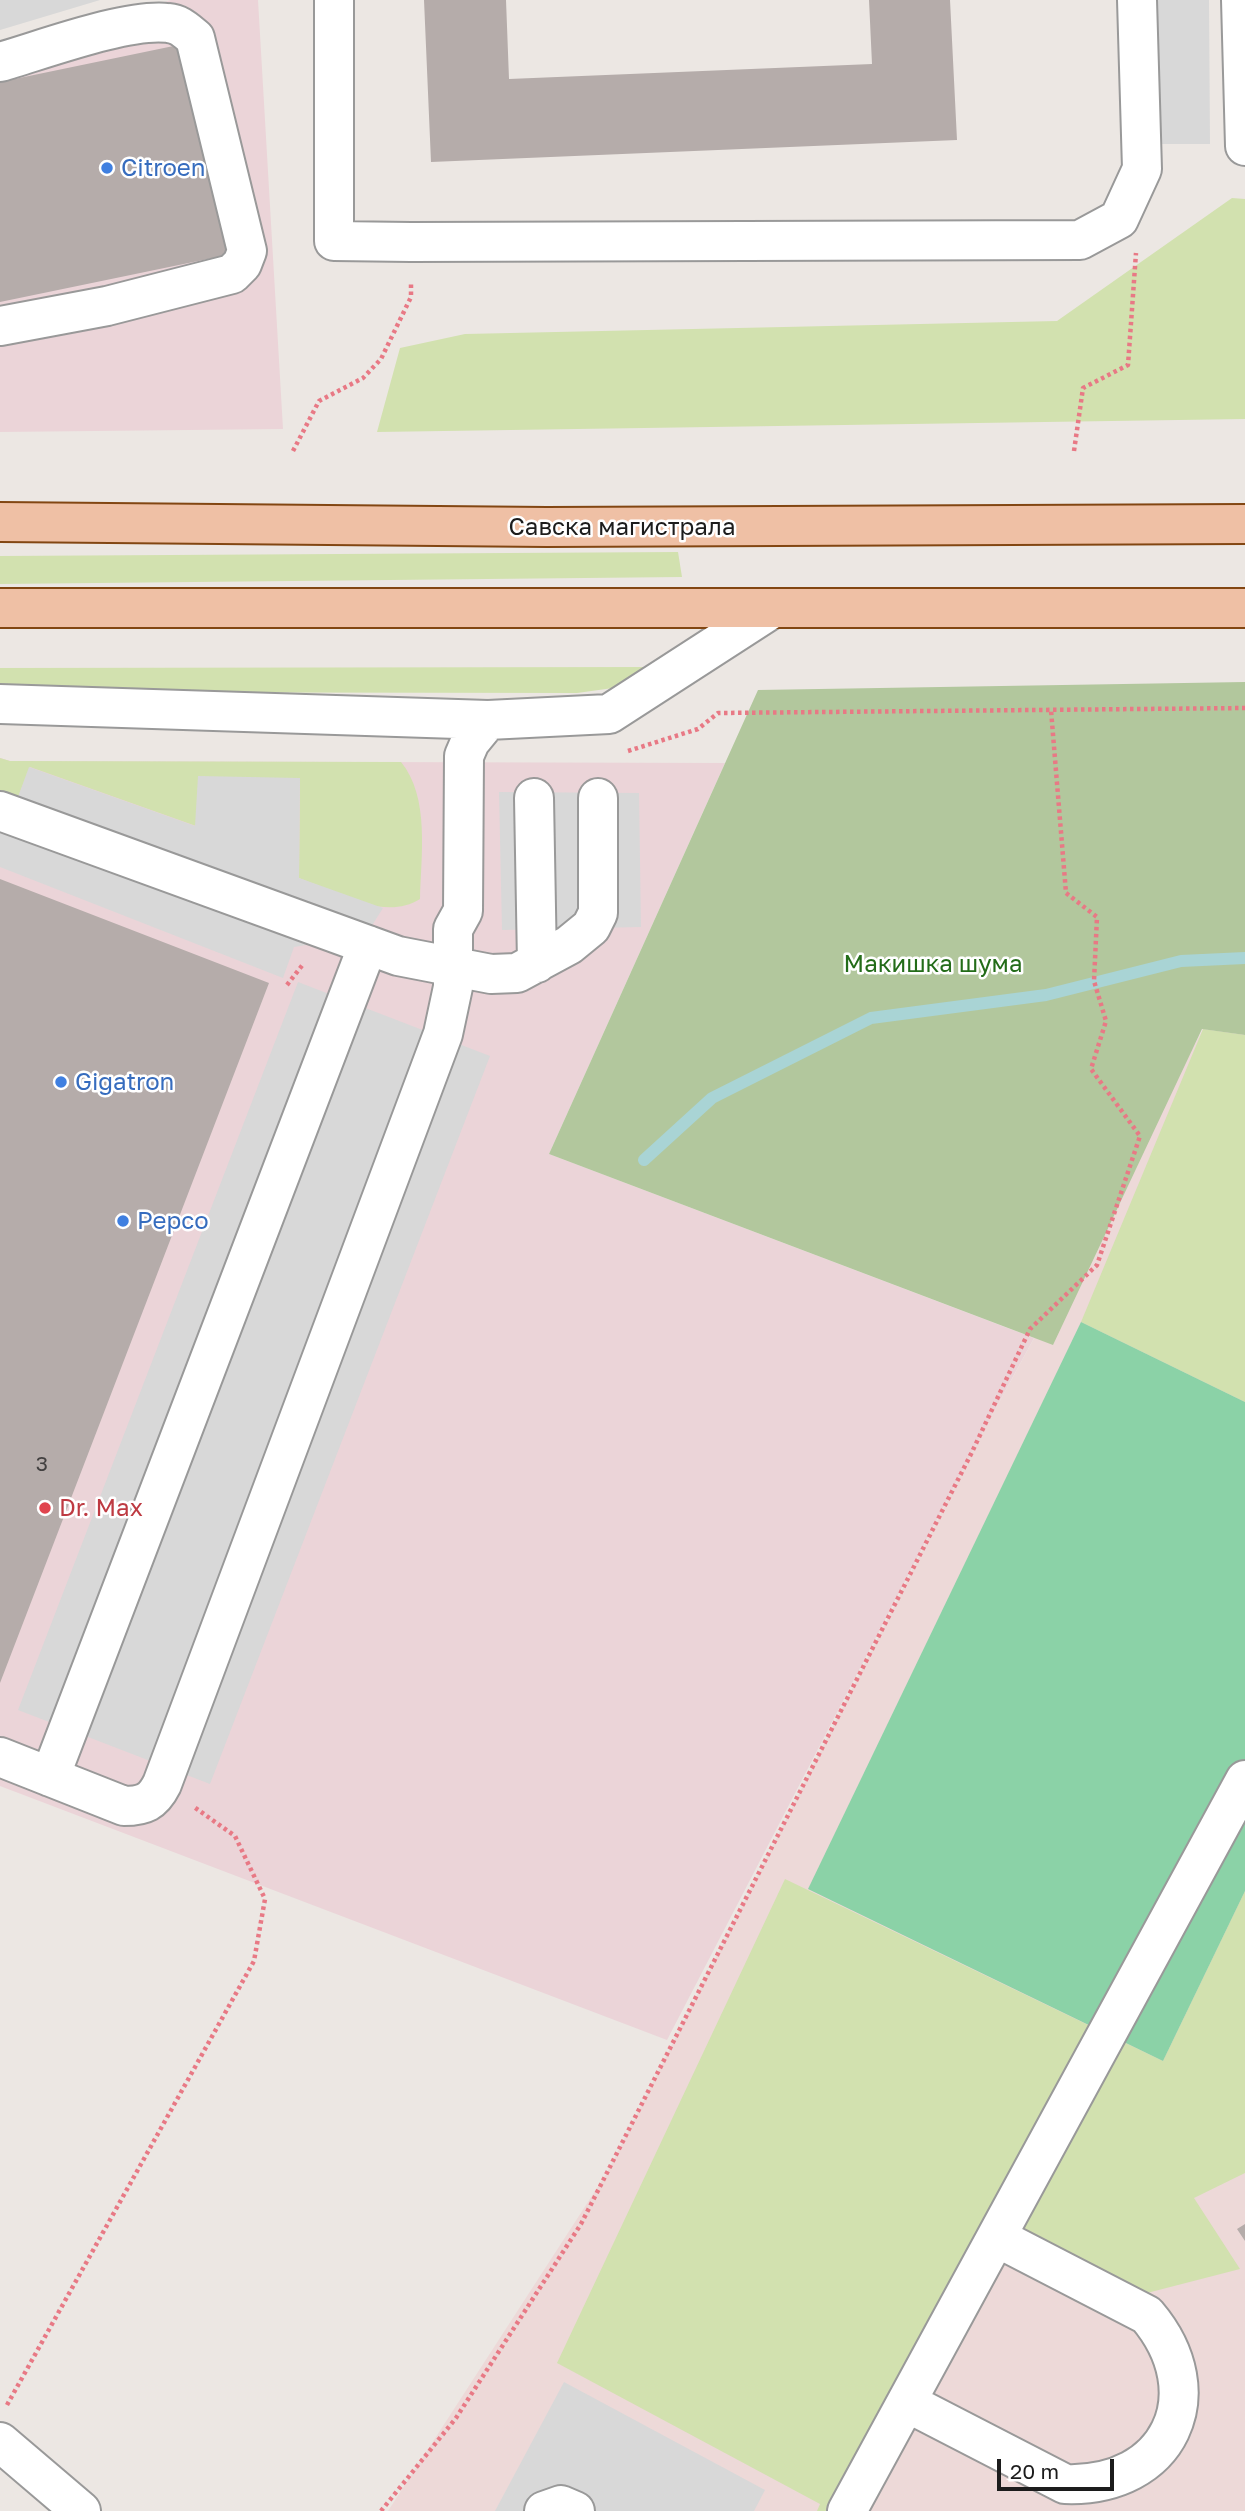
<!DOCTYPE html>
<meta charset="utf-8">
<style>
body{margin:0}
#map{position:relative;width:1245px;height:2511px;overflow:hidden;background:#ece7e3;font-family:"Golos Text",sans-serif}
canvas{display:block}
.scale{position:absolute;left:997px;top:2459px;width:117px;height:32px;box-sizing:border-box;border:4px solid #1c1c1c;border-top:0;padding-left:9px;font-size:21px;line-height:24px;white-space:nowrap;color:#1c1c1c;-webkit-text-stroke:5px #fff;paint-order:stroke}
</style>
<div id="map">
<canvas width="1245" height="2511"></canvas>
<div class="scale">20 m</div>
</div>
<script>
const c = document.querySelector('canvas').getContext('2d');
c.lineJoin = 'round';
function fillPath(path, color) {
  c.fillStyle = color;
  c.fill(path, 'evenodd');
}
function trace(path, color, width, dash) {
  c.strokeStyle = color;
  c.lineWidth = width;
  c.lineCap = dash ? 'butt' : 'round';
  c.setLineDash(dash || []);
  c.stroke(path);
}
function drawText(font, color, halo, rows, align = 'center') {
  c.font = font + ' "Golos Text",sans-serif';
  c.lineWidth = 5;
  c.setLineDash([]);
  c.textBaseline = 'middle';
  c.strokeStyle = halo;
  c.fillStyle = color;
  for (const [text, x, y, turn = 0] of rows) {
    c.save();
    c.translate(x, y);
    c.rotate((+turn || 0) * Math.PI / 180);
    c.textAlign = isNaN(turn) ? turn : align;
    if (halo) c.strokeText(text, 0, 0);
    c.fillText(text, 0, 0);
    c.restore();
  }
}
const commercial = new Path2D(`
 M 171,0 L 258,0 L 283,429 L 0,432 L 0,53 Z
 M 0,758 L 10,761 L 725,763 L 549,1154 L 1034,1338 L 972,1452 L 667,2040 L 0,1786 Z`);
const military = new Path2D(`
 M 1203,1029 L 1245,1035 L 1245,2511 L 388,2511 L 608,2171 L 972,1452 Z`);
const grass = new Path2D(`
 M 1232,198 L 1245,199 L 1245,419 L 377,432 L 400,348 L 465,334 L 1057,321 Z
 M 678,552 L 682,577 L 0,584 L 0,556 Z
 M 656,667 L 613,688 L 577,693 L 0,692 L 0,668 Z
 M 0,758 L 10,761 L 401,762 C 430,797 421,856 420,899 C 384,922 334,891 299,878 L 300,778 L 196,826 L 30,767 L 18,797 L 0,791 Z
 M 1203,1029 L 1245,1035 L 1245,1402 L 1081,1322 Z
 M 785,1879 L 1163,2061 L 1245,1891 L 1245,2173 L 1194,2198 L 1240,2269 L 1147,2293 L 998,2238 L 867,2511 L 817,2511 L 820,2504 L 557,2363 Z`);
const forest = new Path2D(`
 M 1245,682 L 1245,1035 L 1202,1029 L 1053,1345 L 549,1154 L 758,690 Z`);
const pitch = new Path2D(`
 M 1081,1322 L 1245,1402 L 1245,1891 L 1163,2061 L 808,1889 Z`);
const parking = new Path2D(`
 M 0,0 L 100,0 L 0,30 Z
 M 1149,0 L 1209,0 L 1210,144 L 1151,144 Z
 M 29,767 L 195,826 L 198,776 L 300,778 L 299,878 L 383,908 L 366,935 L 294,947 L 283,978 L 0,867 L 0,829 L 6,830 Z
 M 499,792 L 639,793 L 641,927 L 502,930 Z
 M 298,982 L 490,1056 L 210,1784 L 18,1710 Z
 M 564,2382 L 765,2490 L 754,2511 L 495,2511 Z`);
const stream = new Path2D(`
 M 644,1160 L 712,1098 L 871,1018 L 1046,995 L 1181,961 L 1245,958`);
const building = new Path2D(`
 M 424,0 L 506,0 L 509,79 L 872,64 L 869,0 L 950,0 L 957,140 L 431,162 Z
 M 188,43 L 232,254 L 0,302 L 0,82 Z
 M 0,879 L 269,983 L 0,1683 Z
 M 1245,2224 L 1245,2241 L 1237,2229 Z`);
const path = new Path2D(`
 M 293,451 L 319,401 L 363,378 L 381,359 L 411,297 L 411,282
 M 1074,451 L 1083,388 L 1128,365 L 1136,253
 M 628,751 L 698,729 L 718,713 L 1245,708
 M 287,985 L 304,963
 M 7,2405 L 254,1961 L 265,1899 L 235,1836 L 194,1807
 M 381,2511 L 456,2418 L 581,2224 L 972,1452 L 1030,1329 L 1097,1265 L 1140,1136 L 1091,1069 L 1106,1021 L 1094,981 L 1097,917 L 1066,893 L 1051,710`);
const minor = new Path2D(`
 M 334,0 L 334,241 L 411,242 L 1080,240 L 1119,219 L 1142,169 L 1137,0
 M 1241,0 L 1245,146
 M 0,62 C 42,50 127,18 168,23 C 180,24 186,31 195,38 L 247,251 L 242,264 L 232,274 L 107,306 L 0,326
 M 0,704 L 488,720 L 609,714 L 770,610
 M 534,798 L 537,963
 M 0,811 L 398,956 L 491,974 L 517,973 L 569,945 L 591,927 L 598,913 L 598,798
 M 0,1757 L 124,1806 C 144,1806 153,1802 162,1784 L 443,1034 L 453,987 L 453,929 L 463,911 L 464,756 L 470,742 L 488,720
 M 50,1777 L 368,945
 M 908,2403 L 1065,2484 C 1169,2488 1214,2394 1147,2315 L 998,2238
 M 0,2442 L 81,2511
 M 544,2511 L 561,2505 L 575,2511
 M 847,2511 L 1245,1780`);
const major = new Path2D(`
 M 0,522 L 547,527 L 1245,524
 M 0,608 L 1245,608`);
const markers = [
 [107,168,7,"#3f7fe0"],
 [61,1082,7,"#3f7fe0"],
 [123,1221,7,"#3f7fe0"],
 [45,1508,7,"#e0444e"]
];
const numberNames = [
 ["3",42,1464]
];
const shopNames = [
 ["Citroen",121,168],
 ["Gigatron",75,1082],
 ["Pepco",137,1221]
];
const streetNames = [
 ["Савска магистрала",622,527]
];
const parkNames = [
 ["Макишка шума",933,964]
];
const healthNames = [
 ["Dr. Max",59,1508]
];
fillPath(commercial, '#ebd4d8');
fillPath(military, '#edd9d8');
fillPath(grass, '#d2e1af');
fillPath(forest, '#b2c79d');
fillPath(pitch, '#8bd2a7');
fillPath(parking, '#d8d8d8');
trace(stream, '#a9d4d5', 12);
fillPath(building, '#b5acaa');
trace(minor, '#999', 42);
trace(major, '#824612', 42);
trace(path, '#e87985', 4.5, [3.5, 3.5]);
trace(minor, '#fff', 38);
trace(major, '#efc0a5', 38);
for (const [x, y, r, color] of markers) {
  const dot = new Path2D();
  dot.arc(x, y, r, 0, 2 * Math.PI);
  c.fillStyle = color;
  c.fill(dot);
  trace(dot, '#fff', 2.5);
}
drawText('21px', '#424040', null, numberNames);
drawText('24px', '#366cbe', '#fff', shopNames, 'left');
drawText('24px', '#1c1c1c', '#fff', streetNames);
drawText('24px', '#236c19', '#fff', parkNames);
drawText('24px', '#be3a42', '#fff', healthNames, 'left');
</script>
